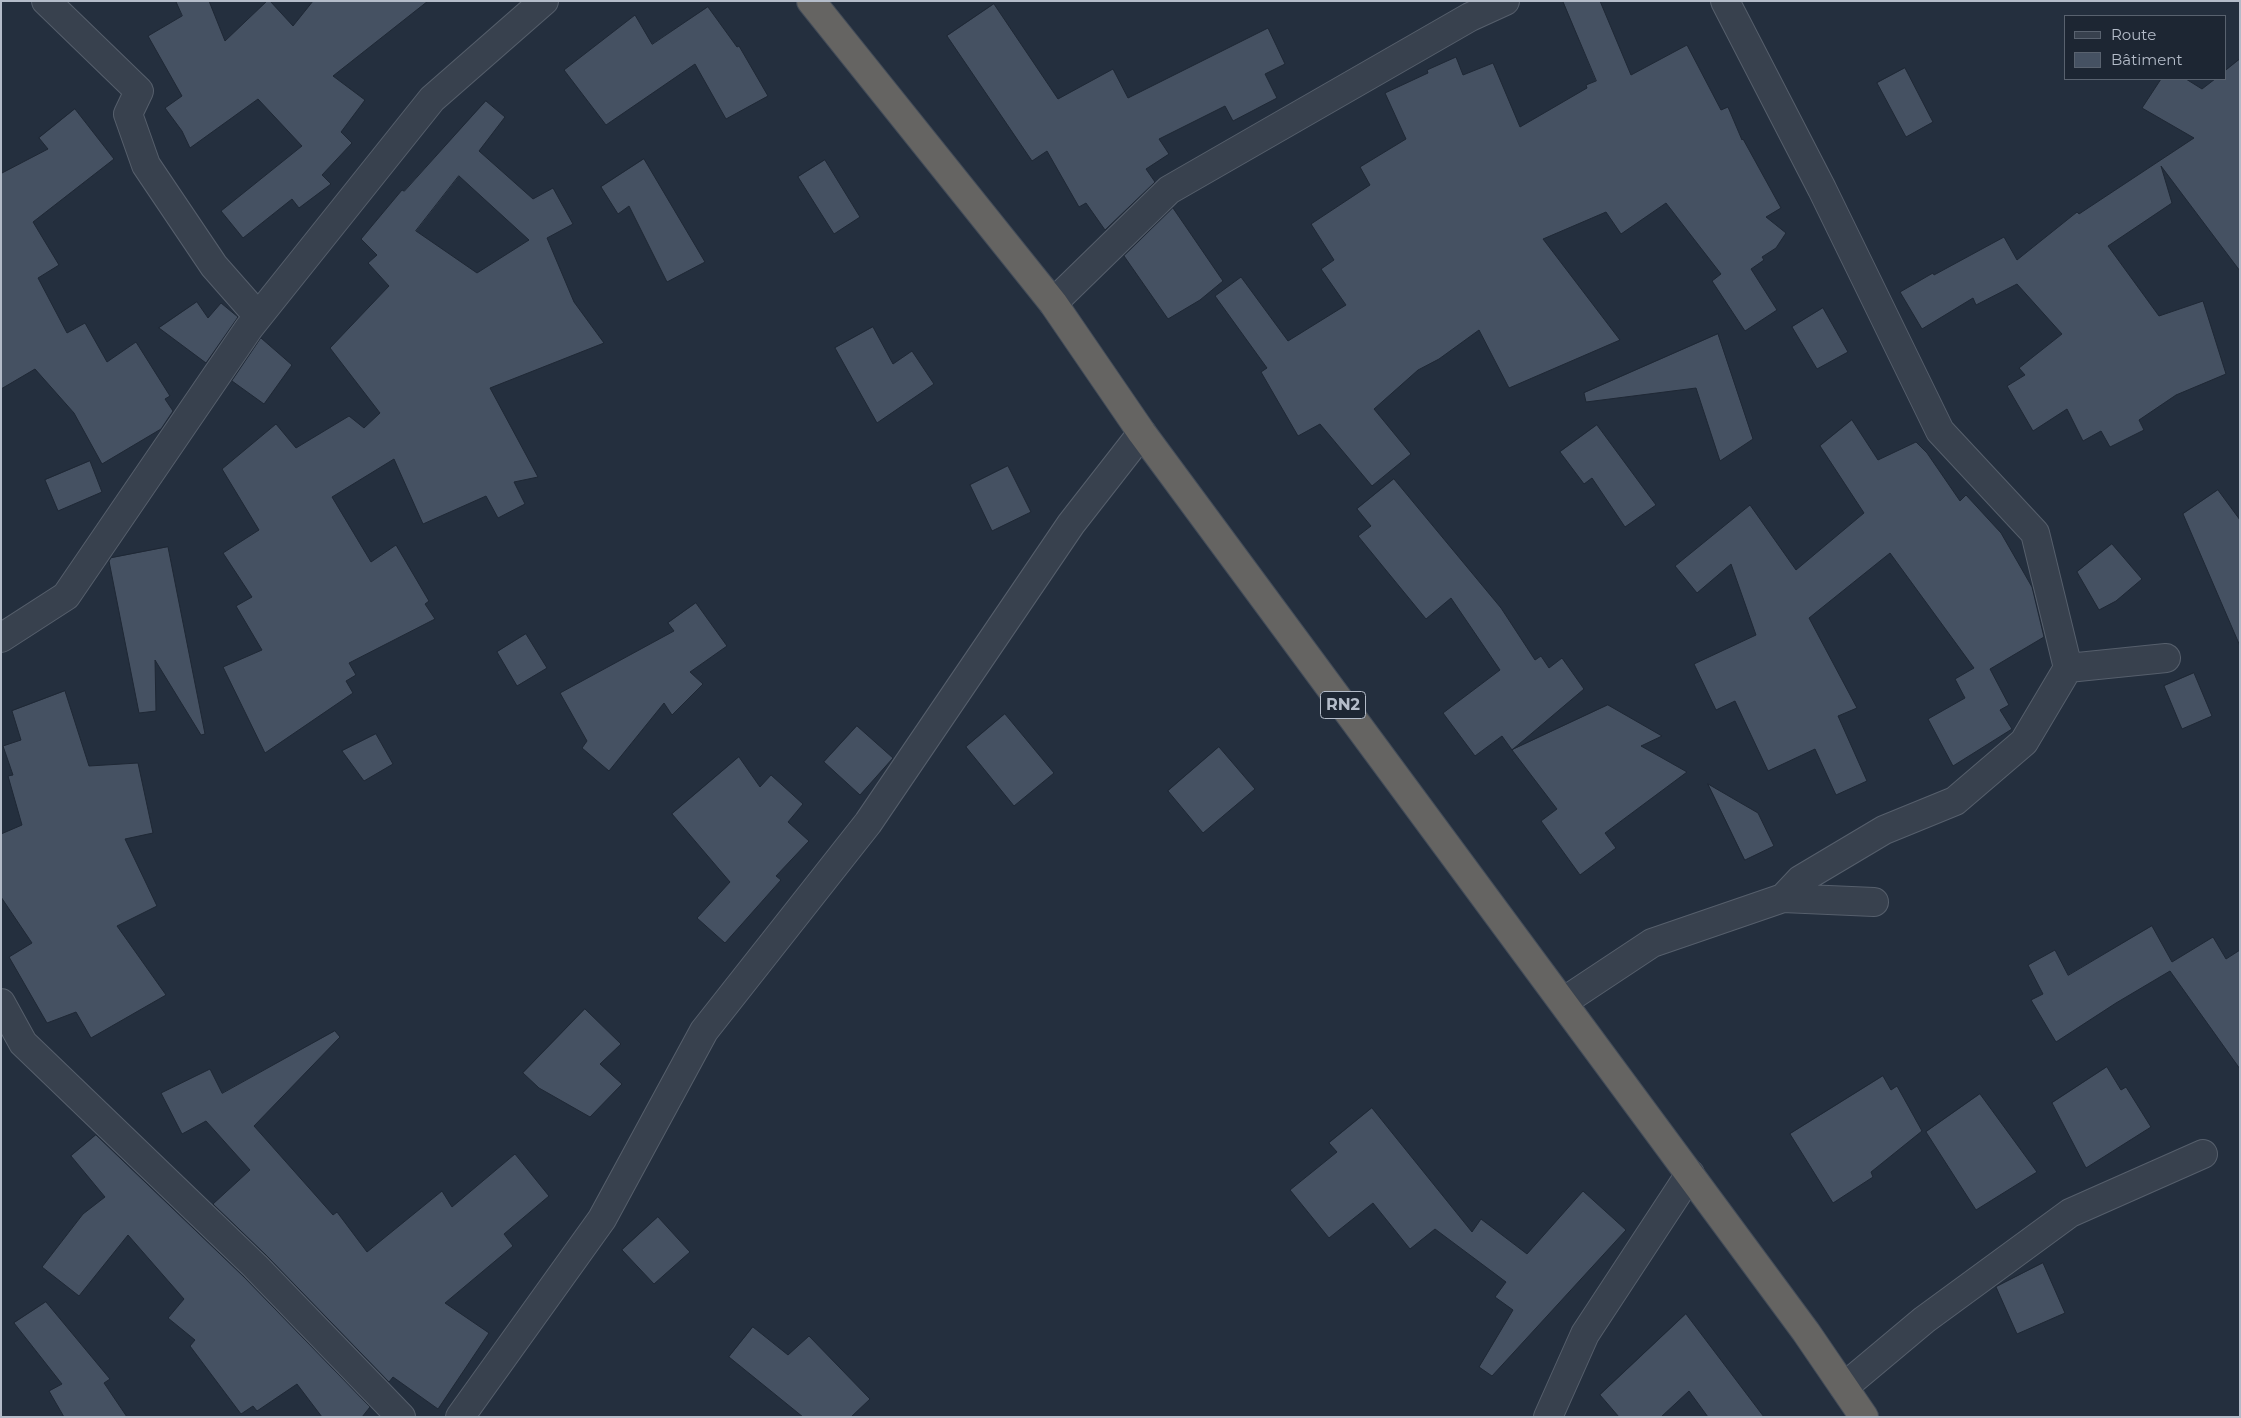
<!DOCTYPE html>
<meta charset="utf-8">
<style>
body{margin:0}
#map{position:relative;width:2241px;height:1418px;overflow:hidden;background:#242f3e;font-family:Montserrat,sans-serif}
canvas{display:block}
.frame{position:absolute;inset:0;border:2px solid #b4bcc9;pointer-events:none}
.legend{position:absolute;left:2064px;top:15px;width:162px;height:65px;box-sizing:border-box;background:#1d2633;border:1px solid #59626f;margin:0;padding:6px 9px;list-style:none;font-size:15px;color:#b4bcc9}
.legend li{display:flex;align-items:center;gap:10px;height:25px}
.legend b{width:25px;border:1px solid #59626f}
</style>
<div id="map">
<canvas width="2241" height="1418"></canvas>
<div class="frame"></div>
<ul class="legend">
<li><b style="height:6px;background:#38414e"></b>Route</li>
<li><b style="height:14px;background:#455162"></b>Bâtiment</li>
</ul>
</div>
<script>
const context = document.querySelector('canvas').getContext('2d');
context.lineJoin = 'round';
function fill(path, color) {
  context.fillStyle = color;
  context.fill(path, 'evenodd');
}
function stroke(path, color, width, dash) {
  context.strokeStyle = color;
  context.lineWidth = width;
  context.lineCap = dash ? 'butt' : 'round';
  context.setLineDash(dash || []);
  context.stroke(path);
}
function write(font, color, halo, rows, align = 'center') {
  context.font = font + ' Montserrat,sans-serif';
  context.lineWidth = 4;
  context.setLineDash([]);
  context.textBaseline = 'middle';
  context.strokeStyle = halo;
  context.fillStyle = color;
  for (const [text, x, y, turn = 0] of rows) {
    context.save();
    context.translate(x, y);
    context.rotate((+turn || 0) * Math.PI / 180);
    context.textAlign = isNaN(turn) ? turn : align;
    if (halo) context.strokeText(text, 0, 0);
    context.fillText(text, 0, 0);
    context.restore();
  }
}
const building = new Path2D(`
 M176,1H209L225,41L267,1H270L293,26L313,1H428L333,76L365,100L341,132L352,143L322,175L331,184L299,208L292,199L243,238L221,211L302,146L258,99L190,148L182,131L165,108L182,96L148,36L182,16Z
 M1563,1H1600L1631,75L1687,45L1721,110L1728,107L1742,140L1743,139L1781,208L1766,217L1786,233L1776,248L1762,257L1764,260L1751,269L1777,310L1745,331L1712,281L1721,274L1666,203L1621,234L1606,212L1543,239L1620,340L1509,388L1479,330L1439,359L1418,370L1374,409L1411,454L1372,486L1320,424L1298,436L1261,372L1267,368L1215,296L1241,277L1288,341L1346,305L1321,269L1334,260L1311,224L1370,185L1360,167L1406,139L1385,93L1428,73L1427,70L1456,57L1463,75L1493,63L1520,127L1587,88L1586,85L1596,81Z
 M994,4L1058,99L1113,69L1128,98L1268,28L1285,64L1265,74L1277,98L1233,121L1225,106L1159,139L1169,154L1146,169L1155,182L1105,230L1086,203L1079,207L1047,151L1032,161L947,36Z
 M708,7L737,47L739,46L768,96L726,119L695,64L606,125L564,70L635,15L652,44Z
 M2240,59V271L2161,166L2172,203L2108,246L2159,316L2203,301L2226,374L2176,395L2139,420L2144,430L2110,447L2101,431L2083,441L2067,409L2033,431L2007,386L2025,375L2019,368L2062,334L2017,284L1976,305L1973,298L1922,329L1900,292L1933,273L1934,275L2004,237L2017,260L2077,212L2079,214L2194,138L2142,108L2161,79H2186L2202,89L2215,79H2225V71Z
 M1905,68L1933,122L1906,137L1877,83Z
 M486,101L505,117L479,151L533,199L553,188L573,224L547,238L574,302L604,343L490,388L538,477L514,482L525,504L498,518L486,496L423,524L394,459L332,497L371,562L396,545L429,601L425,604L435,619L349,663L356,675L346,681L353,693L265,753L223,667L262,650L236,606L252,597L223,553L259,530L222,469L276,424L296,448L349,416L364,428L380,413L330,348L389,286L368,263L377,255L361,239L402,190L404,191ZM459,176L529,240L477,273L416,231Z
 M75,109L114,159L33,222L59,265L38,278L67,333L85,323L107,362L136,342L170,396L165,399L173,411L161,429L102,464L74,413L35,369L1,389V171L2,173L48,149L39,138Z
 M644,159L705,262L667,282L629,206L618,214L601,187Z
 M825,160L860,217L834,234L798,177Z
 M1173,208L1223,281L1200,300L1168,319L1124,256Z
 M197,302L208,318L221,303L238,317L206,363L159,328Z
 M1823,308L1848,352L1817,369L1792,327Z
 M873,327L893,364L912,351L934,384L877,423L835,348Z
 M1718,334L1753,439L1720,461L1696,388L1586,402L1584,393Z
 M261,338L292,365L264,404L232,381Z
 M1852,420L1878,460L1916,442L1927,453L1960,501L1966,495L2001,533L2032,587L2044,637L1990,669L2009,705L2000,710L2012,729L1953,766L1928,719L1965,698L1955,679L1974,668L1890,553L1809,618L1857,708L1838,716L1867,781L1836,795L1815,749L1768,771L1735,701L1716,710L1694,664L1756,635L1731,564L1697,593L1675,566L1750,505L1796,570L1864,513L1820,446Z
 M1597,425L1656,505L1625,527L1592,478L1584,484L1560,452Z
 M90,461L102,492L58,511L45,480Z
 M1008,466L1031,512L992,531L970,485Z
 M1394,479L1501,608L1535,660L1541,656L1549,668L1562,658L1584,689L1512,750L1502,736L1475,756L1443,713L1500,670L1451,598L1426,619L1358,536L1371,526L1357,509Z
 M2218,490L2240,520V646L2183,514Z
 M2112,544L2142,579L2116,601L2099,610L2077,572Z
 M168,547L205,734L201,735L155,660L156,711L139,713L109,561L111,558Z
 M696,603L727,646L690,672L703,684L672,715L664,703L609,771L582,748L587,741L560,693L674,631L668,623Z
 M526,634L547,668L517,686L497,652Z
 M2194,673L2212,716L2182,729L2164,686Z
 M65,691L89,766L138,763L153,833L125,839L157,906L117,926L166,995L91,1038L76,1012L47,1023L9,957L32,943L1,897V834L22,825L8,776L13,775L3,746L21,740L12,711Z
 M1608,705L1662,736L1641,746L1687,772L1605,833L1616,848L1580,875L1541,821L1557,809L1512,750Z
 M1005,714L1054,773L1014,806L966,747Z
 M857,726L893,758L860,795L824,762Z
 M376,734L393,764L364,781L342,751Z
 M1219,747L1255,789L1203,833L1168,791Z
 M739,757L760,787L771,775L803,804L788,822L809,841L776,876L781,880L725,943L697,918L730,882L672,814Z
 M1708,784L1758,813L1774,846L1745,860Z
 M2152,926L2172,962L2213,937L2226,959L2240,950V1069L2170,971L2116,1003L2056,1042L2031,1000L2043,994L2028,965L2055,950L2068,975Z
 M585,1009L621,1044L600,1064L622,1084L590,1117L539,1088L523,1073Z
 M335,1031L340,1037L254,1126L333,1215L337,1212L367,1252L442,1191L452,1207L515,1154L549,1196L504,1234L513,1246L445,1303L489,1333L438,1409L393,1377L389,1382L266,1255L213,1204L250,1170L206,1121L182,1134L161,1093L210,1069L222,1093Z
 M2107,1067L2121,1090L2126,1087L2151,1127L2086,1168L2052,1103Z
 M1883,1076L1891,1090L1897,1086L1922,1131L1871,1172L1873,1177L1833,1203L1790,1134Z
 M1980,1094L2037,1172L1976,1210L1926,1132Z
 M1372,1108L1472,1232L1481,1219L1527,1254L1583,1191L1626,1230L1492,1376L1479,1367L1513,1310L1495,1297L1506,1282L1435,1229L1410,1249L1373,1203L1329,1238L1290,1190L1337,1152L1329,1143Z
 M96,1135L244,1277L370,1407L362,1417H322L297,1384L257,1411L253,1406L241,1414L190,1346L195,1340L168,1318L184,1299L128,1235L79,1296L42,1267L83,1214L105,1197L71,1156Z
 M658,1217L690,1252L654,1284L622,1250Z
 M2043,1263L2065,1313L2017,1334L1996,1287Z
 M46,1302L110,1379L104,1383L127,1417H64L49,1391L62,1384L14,1323Z
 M1686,1314L1764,1417H1708L1689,1391L1661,1417H1619L1600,1395Z
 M753,1327L788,1355L809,1336L870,1399L851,1417H803L729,1357Z`);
fill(building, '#455162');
stroke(building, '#1f2835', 1);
const minor = new Path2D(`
 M46,1L139,91L128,114L146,165L214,266L258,316
 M1725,1L1822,189L1940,431L2035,533L2068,668
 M1053,303L1169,190L1470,17L1505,1
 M1,638L66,596L249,328L432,99L544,1
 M1783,898L1800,880L1884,830L1955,801L2024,742L2068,668L2166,658
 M1563,1002L1652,943L1783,898L1874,902
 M1,1003L23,1043L255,1266L401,1417
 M1844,1387L1924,1320L2070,1213L2203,1154
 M460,1417L602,1219L704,1031L868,823L1071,524L1142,433
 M1548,1417L1585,1334L1690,1174`);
const trunk = new Path2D(`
 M811,1L1053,303L1142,433L1806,1332L1864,1417`);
stroke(minor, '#565f6c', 30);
stroke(trunk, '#434c59', 30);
stroke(minor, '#38414e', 28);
stroke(trunk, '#656462', 28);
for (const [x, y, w] of [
 [1343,705,45]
]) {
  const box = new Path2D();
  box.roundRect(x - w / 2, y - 13.5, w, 27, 4);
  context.fillStyle = '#1d2633';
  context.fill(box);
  stroke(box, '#b4bcc9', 1);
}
write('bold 16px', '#b4bcc9', null, [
 ["RN2",1343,705]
]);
</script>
